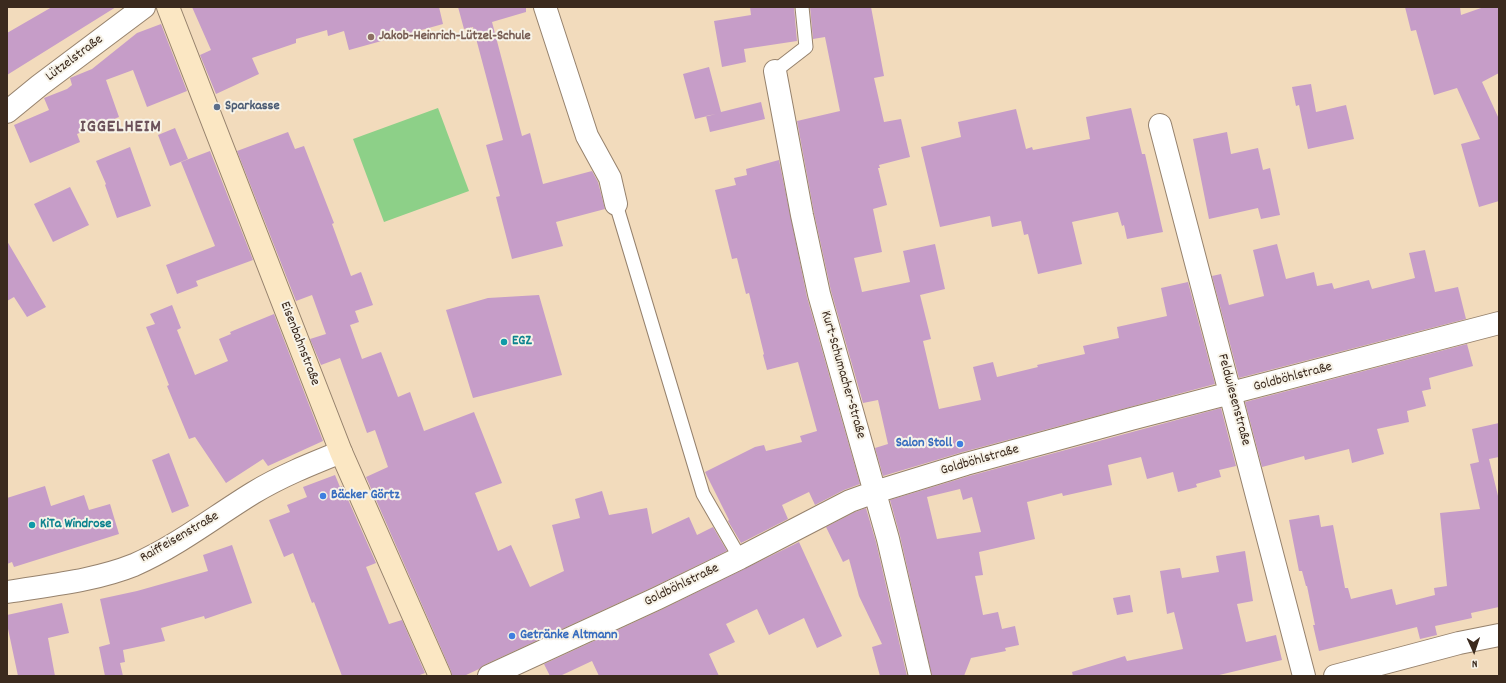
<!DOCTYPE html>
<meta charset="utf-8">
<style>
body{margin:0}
#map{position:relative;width:1506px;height:683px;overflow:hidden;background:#f2dbbc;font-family:Dekko,sans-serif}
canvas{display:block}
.frame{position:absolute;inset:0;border:8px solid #3b2a1e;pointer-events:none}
.north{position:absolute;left:1454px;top:631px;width:40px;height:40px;-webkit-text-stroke:3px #f7f3e8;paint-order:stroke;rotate:177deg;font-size:11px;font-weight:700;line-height:16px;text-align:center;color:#3b2a1e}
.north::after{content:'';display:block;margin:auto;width:14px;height:18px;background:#3b2a1e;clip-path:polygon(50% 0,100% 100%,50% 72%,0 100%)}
</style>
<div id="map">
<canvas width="1506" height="683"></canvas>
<div class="frame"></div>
<div class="north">N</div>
</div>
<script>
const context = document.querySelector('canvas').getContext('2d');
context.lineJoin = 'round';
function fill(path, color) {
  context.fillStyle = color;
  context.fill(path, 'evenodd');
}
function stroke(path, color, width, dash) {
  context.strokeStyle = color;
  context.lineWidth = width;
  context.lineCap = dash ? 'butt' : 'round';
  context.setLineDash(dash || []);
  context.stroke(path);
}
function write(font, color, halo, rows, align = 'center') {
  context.font = font + ' Dekko,sans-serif';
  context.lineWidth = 4;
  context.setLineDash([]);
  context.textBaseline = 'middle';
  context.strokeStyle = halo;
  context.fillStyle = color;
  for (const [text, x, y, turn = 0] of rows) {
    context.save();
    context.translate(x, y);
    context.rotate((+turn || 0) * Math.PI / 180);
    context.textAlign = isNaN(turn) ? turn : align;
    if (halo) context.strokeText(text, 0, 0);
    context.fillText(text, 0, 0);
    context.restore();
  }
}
fill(new Path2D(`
 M438,108L469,191L384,222L353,139Z`), '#8dd088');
fill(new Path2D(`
 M52,7H116L7,75V33Z
 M192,7H439L443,24L349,50L344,31L328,36L327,30L296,39V43L252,58L259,74L216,94L200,55L211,50Z
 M458,7H526V12L492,22L522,136L530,133L543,184L592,171L598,182L605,209L556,222L563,246L512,259L496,197L500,196L486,145L503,140L473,27L464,29Z
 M750,7H794L797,41L744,49L746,62L722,67L714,21L751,15Z
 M810,7H871L884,76L874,78L884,122L901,119L910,157L879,165L880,168H878L887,205L873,209L882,252L854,258L862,292L910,282L903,251L935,244L945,289L920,295L931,339L923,341L939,409L981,400L973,367L993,362L997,377L1038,367L1037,365L1085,354L1083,346L1119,338L1117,327L1167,316L1161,288L1188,282L1215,384L963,452L883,476L875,448L888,444L878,400L863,403L831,291L814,213L797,121L840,111L825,37L813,39Z
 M1405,7H1460L1461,15L1484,7H1499V73L1482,82L1499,119V201L1479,207L1461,144L1480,139L1457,88L1434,95L1416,30L1411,31Z
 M161,24L187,91L147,107L133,70L106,80L119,117L77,134L80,142L30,163L14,125L49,110L44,98L67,89L72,85L70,78L92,69L137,33Z
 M709,67L721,112L761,102L765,119L710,132L706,116L716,114L695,119L683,74Z
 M1311,84L1316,112L1346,105L1354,139L1308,149L1299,105L1296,106L1292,87Z
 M1131,108L1142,154H1145L1163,232L1127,239L1124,225L1122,226L1118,212L1072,222L1082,264L1038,274L1028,234L1024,235L1021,221L992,227L990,216L940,227L921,147L961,137L958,122L1016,109L1026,149L1032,147L1033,150L1090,139L1086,117Z
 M175,128L188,159L170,166L158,135Z
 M288,132L295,149L304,146L334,223L332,224L351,276L361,272L373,305L355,311L359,322L350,325L362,359L381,352L398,397L410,392L424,431L474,412L502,483L475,493L498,551L511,545L530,587L564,571L552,525L580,518L575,499L602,491L609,515L647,508L652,534L689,517L697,535L713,527L727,551L653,587L484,665L479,669L464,676H452L451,671L366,477L388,467L375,430L367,433L340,358L321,365L310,339L326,334L312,295L296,301L237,151Z
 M1227,132L1231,154L1258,148L1263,170L1270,168L1280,215L1261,219L1258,208L1209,219L1193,139Z
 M130,147L151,206L117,218L105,185L106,184L96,161Z
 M210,151L253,260L196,281L198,286L177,294L166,265L215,246L181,162Z
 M779,160L807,297L860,484L844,490L815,505L809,492L782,505L788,519L741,543L728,521L729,520L705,472L755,447L764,445L766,451L802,442L800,436L817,431L798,362L767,370L763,355L764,354L749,293L746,294L737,258L732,259L715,190L736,185L734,178L747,175L746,169Z
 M70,187L89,225L53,242L34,204Z
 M7,241L46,307L27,317L14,297L7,301Z
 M1277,244L1286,279L1314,272L1317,286L1332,283L1334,289L1369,280L1372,289L1415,278L1409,253L1425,250L1435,292L1458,287L1466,319L1239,378L1212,276L1221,274L1229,305L1264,296L1253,250Z
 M539,295L562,375L473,398L446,310L488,298Z
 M172,305L181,328L177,330L195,375L228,361L219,339L231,334L230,332L274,314L323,441L268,466L263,459L226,483L195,437L189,439L167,386L169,385L146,327L155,324L150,314Z
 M1467,344L1473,366L1429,378L1431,389L1422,391L1426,406L1407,411L1409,422L1377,429L1384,454L1352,463L1349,449L1305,460L1304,456L1262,467L1245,402Z
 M1221,408L1236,466L1219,470L1221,477L1196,484L1197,487L1178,492L1173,472L1147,479L1141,457L1108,465L1112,485L1063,496L1062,493L1027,502L1035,539L979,552L983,575L975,576L983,615L998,612L1002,629L1015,626L1019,645L1005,648L1006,651L971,658L964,676H932L900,536L890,500L969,476ZM960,489L963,500L972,497L981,532L937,539L927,497Z
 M1499,423V457L1489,459L1499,500V607L1471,613L1472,618L1435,626L1437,635L1420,639L1417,627L1319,651L1313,625H1315L1307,586H1306L1302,571H1299L1289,520L1319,515L1321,527L1333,525L1345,588H1348L1351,599L1392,589L1396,605L1435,595L1434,588L1447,586L1440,513L1480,509L1470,464L1479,462L1472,429Z
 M169,453L189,506L172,513L152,460Z
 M335,475L340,487L342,486L376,563L366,567L389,624L402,620L425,673L417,676H342L314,602L312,603L293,553L284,557L269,520L290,512L287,505L307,497L303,487Z
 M45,486L51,506L84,495L89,510L110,504L119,534L14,567L12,562L7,564V498Z
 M866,508L876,542L907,676H880L872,647L882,644L859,596L849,559L843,562L826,527L855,512Z
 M799,542L842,636L817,648L804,618L769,635L757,609L726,624L735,642L709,654L719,676H599L592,661L560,676H550L544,664L663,609Z
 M232,545L252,603L205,619L204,616L161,628L165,641L123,650L125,662L120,663L123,676H105L99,647L110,644L100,599L137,591L208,571L203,555Z
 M1245,551L1253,601L1237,604L1246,642L1276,635L1282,660L1215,676H1073L1072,672L1125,656L1127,661L1183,649L1174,612L1167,614L1160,571L1180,568L1182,578L1219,572L1216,556Z
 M1130,595L1133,612L1117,615L1113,598Z
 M62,603L69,633L48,638L55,676H18L7,624V615Z`), '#c69dc8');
const lane = new Path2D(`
 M775,71L806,47L802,7
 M616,204L703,494L740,558`);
const street = new Path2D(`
 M545,7L587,136L610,178L616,204
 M775,71L802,215L819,294L888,539L920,676
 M7,112L40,85L144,7
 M1160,125L1304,676
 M7,592C49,585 94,581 134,565C177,546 214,517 253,493C281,476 311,464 341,452
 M489,676L658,598L740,558L850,501L875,492L966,464L1131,419L1499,323
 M1335,676L1459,643L1499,635`);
const secondary = new Path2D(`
 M168,7L341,452L440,676`);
stroke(lane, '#96826d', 15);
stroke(street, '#96826d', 24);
stroke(secondary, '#96826d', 24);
stroke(lane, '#fff', 13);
stroke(street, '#fff', 22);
stroke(secondary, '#fbe7c3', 22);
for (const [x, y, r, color] of [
 [371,37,4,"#8d6e63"],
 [217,107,4,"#5c6f8a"],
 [504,342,4,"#0f9aa8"],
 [960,444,4,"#3f7fe0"],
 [323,496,4,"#3f7fe0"],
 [32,525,4,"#0f9aa8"],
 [512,636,4,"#3f7fe0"]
]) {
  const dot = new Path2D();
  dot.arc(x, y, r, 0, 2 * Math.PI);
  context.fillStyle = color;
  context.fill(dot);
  stroke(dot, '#f7f3e8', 1.5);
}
write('bold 14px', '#785e54', '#f7f3e8', [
 ["Jakob-Heinrich-Lützel-Schule",379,37]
], 'left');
write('14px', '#3b2a1e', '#f7f3e8', [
 ["Lützelstraße",75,59,-37],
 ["Eisenbahnstraße",299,344,69],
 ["Kurt-Schumacher-Straße",842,375,74],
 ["Goldböhlstraße",1293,378,-15],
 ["Feldwiesenstraße",1233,400,75],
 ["Goldböhlstraße",980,461,-16],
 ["Raiffeisenstraße",180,538,-30],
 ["Goldböhlstraße",682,586,-26]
]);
write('bold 14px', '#4e5e75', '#f7f3e8', [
 ["Sparkasse",225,107]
], 'left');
write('bold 14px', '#0d838f', '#f7f3e8', [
 ["EGZ",512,342],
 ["KiTa Windrose",40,525]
], 'left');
write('bold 14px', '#366cbe', '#f7f3e8', [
 ["Salon Stoll",952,444,"right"],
 ["Bäcker Görtz",331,496],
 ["Getränke Altmann",520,636]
], 'left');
context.letterSpacing = '1px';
write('bold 18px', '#6c525a', '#f7f3e8', [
 ["IGGELHEIM",121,129]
]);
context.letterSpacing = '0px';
</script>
